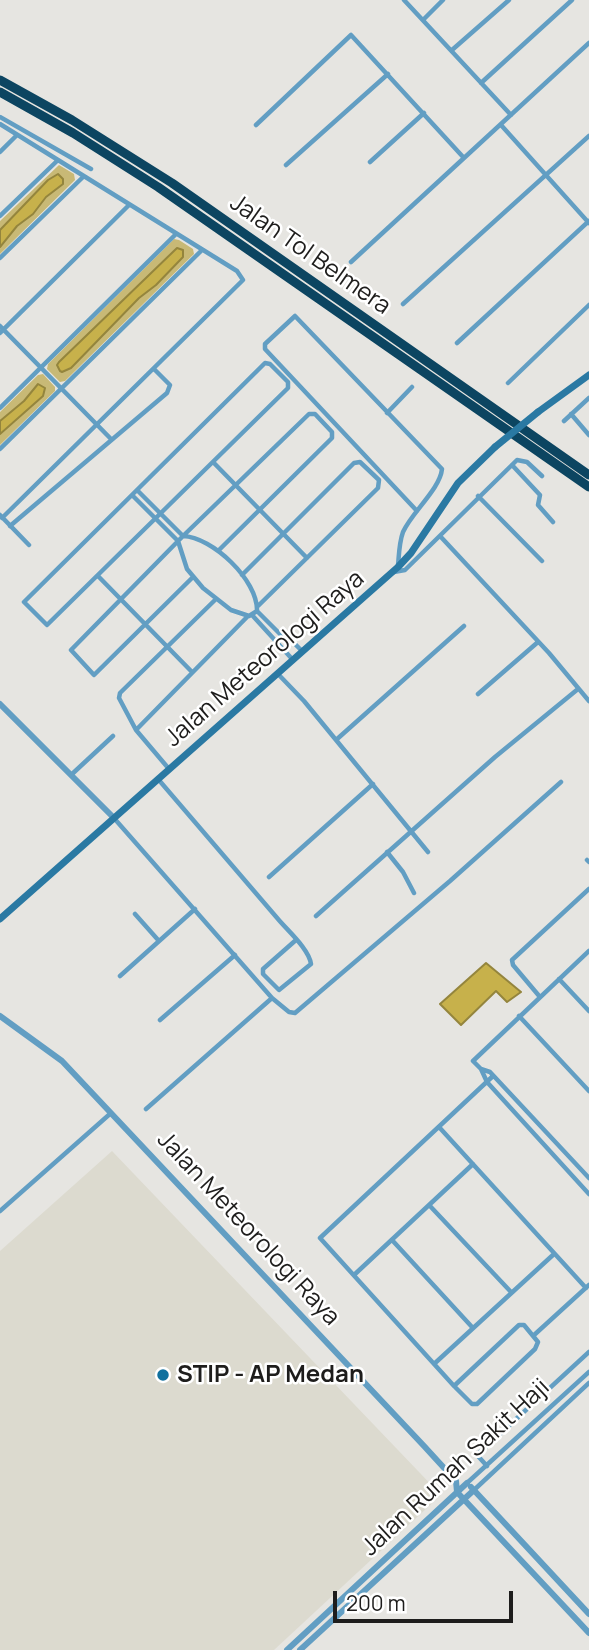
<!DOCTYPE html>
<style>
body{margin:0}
#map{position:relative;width:589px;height:1650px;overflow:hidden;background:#e6e5e1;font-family:Manrope,sans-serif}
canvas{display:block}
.scale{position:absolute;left:333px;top:1591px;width:180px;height:32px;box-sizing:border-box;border:4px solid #1e1d1c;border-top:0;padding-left:9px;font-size:21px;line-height:24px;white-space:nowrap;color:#1e1d1c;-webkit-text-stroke:5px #fff;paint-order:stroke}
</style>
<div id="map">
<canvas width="589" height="1650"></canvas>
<div class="scale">200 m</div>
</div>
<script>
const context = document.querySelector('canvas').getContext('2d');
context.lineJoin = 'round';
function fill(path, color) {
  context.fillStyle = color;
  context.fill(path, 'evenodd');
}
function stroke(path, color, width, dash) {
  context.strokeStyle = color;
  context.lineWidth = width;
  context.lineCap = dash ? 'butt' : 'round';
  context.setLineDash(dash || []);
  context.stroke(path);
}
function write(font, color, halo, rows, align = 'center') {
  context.font = font + ' Manrope,sans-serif';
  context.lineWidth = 5;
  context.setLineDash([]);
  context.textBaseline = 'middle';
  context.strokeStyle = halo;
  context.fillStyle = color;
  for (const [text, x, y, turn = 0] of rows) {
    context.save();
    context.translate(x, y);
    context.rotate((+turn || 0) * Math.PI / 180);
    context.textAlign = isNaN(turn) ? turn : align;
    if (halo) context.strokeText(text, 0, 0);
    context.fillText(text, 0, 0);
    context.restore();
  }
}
fill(new Path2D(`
 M112,1151L441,1495L274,1650H0V1251Z`), '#dcdacf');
fill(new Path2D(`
 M59,165L74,174L75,180L0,254V221Z
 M174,239L179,240L193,249L194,254L65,381L60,382L47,369L48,364Z
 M43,374L55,387V391L0,445V412L38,375Z`), '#c8b976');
const water = new Path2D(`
 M58,174L63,179V184L46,197L33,214L17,226L0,247V230L48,180Z
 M177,248L183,250V257L156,285L139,298L71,368L62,372L60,371L57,365L59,362Z
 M38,384L45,388L43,396L0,434V421L24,401Z
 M486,963L521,992L507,1002L496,991L461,1025L440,1004Z`);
fill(water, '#c7b14b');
stroke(water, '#94853d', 2);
stroke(new Path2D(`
 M404,0L511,115
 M423,20L443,0
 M452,50L509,0
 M481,83L572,0
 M0,117L91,169
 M0,124L237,271L243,280L2,518
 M256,125L351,35L464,158L589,43
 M501,125L589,223
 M0,152L17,135
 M370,162L424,113
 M286,165L388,74
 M0,216L58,160
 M0,258L83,177
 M351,262L464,158
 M403,304L589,136
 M0,326L111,439
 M0,333L129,205
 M457,343L589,221
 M265,363L270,364L288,382V388L47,625L24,602Z
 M508,383L589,305
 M0,408L176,234
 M387,413L412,387
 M571,414L589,435
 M564,421L589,398
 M0,449L202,250
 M213,462L307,558
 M512,465L540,495L538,505L553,522
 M132,495L178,541L187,569L203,588L231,610L249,616L257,611C258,580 212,537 183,536L137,490
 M478,496L542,561
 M0,515L29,545
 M10,526L167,393L170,385L154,369
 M440,536L549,653L589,701
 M398,566C399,555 399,543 403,532C412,512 440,489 442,469L295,316L265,344V349L417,511
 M394,572L405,570L517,460L527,462L542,476
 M242,575L354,463L360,462L379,480L378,488L258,606
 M98,576L192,672
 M193,577L94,675L71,650L183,536L309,414H315L332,432V438L218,551
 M257,611L287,641L293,642L302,651
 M252,615L293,660
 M278,674L304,701L428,852
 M478,694L538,642
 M136,730L248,616
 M336,740L464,626
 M169,769L136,730L119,698L120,693L216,599
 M71,775L113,736
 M158,779L278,919C288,931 309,949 311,964L279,990L263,974V969L296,940
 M113,817L272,998L289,1012L295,1013L450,881L561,782
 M387,852L403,872L414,893
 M587,860L589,862
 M269,877L373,784
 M135,914L159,941
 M316,916L495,757L578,689
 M589,951L473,1061L481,1069L490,1072L589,1178
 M120,976L195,909
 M559,979L589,1011
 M540,997L513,965L512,960L589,889
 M519,1016L589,1091
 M160,1020L235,955
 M481,1069L487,1082L589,1194
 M146,1109L272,998
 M439,1127L586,1288
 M430,1206L511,1292
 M0,1211L111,1113
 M392,1240L472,1327
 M354,1275L473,1164
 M533,1336L589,1285
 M434,1364L554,1254
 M454,1386L519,1325H524L538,1342L535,1349L477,1404H472L454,1386L320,1238L493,1076
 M487,1466L477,1455L589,1352
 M467,1483L589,1372
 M474,1490L589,1383`), '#629ec3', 4.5);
stroke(new Path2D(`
 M0,704L113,817
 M0,1016L62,1061L424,1446L456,1481L457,1492L589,1633
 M471,1487L589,1614
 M287,1650L467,1483
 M300,1650L474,1490`), '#629ec3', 6);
stroke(new Path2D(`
 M538,412L589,375
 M0,919L398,567L411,553L458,483L495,447`), '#2a79a3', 7);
stroke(new Path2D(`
 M0,80L72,120L172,183L589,475
 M0,92L73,133L158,187L589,487`), '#0c4561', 9);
stroke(new Path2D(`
 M495,447L538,412`), '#2a79a3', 7);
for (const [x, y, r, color] of [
 [163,1375,7,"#10709e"]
]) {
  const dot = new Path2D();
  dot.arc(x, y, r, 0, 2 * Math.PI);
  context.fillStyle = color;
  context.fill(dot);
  stroke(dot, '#fff', 2.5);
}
write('24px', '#1e1d1c', '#fff', [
 ["Jalan Tol Belmera",310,255,35],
 ["Jalan Meteorologi Raya",265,659,-41],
 ["Jalan Meteorologi Raya",248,1229,47],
 ["Jalan Rumah Sakit Haji",456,1468,-43]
]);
write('bold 24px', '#1e1d1c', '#fff', [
 ["STIP - AP Medan",177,1375]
], 'left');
</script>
